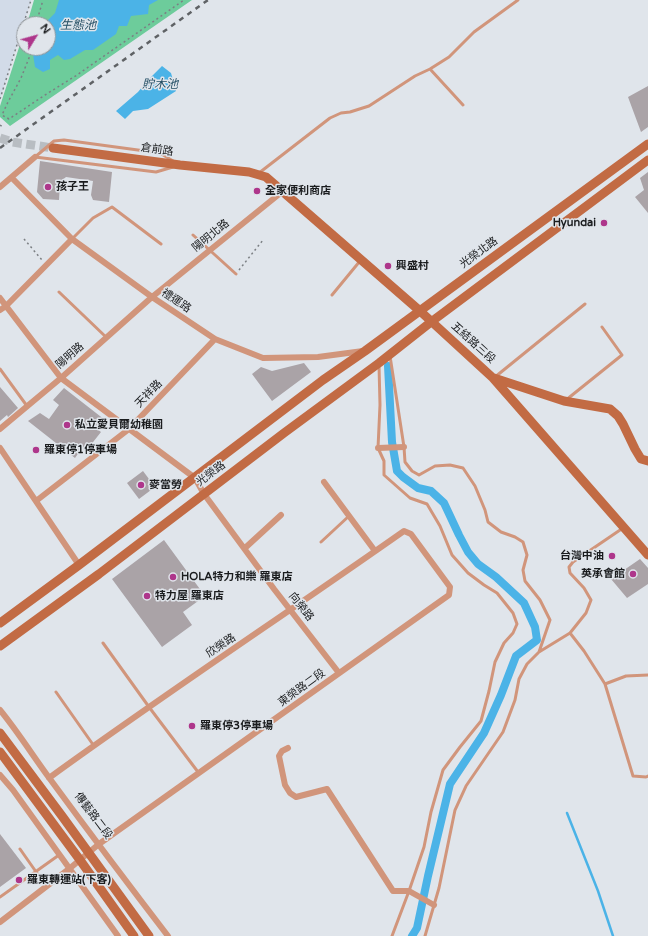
<!DOCTYPE html>
<meta charset="utf-8">
<style>
body{margin:0}
#map{position:relative;width:648px;height:936px;overflow:hidden;background:#e0e5eb;font-family:"Varela Round",sans-serif}
canvas{display:block}
.north{position:absolute;left:16px;top:16px;width:40px;height:40px;box-sizing:border-box;background:#e0e5eb;border:1px solid #919599;border-radius:50%;rotate:53deg;font-size:11px;font-weight:700;line-height:16px;text-align:center;color:#1a1c1e}
.north::after{content:'';display:block;margin:auto;width:14px;height:18px;background:#ae368b;clip-path:polygon(50% 0,100% 100%,50% 72%,0 100%)}
</style>
<div id="map">
<canvas width="648" height="936"></canvas>
<div class="north">N</div>
</div>
<script>
const context = document.querySelector('canvas').getContext('2d');
context.lineJoin = 'round';
function fill(path, color) {
  context.fillStyle = color;
  context.fill(path, 'evenodd');
}
function stroke(path, color, width, dash) {
  context.strokeStyle = color;
  context.lineWidth = width;
  context.lineCap = dash ? 'butt' : 'round';
  context.setLineDash(dash || []);
  context.stroke(path);
}
function write(font, color, halo, rows, align = 'center') {
  context.font = font + ' "Varela Round","Noto Sans TC",sans-serif';
  context.lineWidth = 3;
  context.setLineDash([]);
  context.textBaseline = 'middle';
  context.strokeStyle = halo;
  context.fillStyle = color;
  for (const [text, x, y, turn = 0] of rows) {
    context.save();
    context.translate(x, y);
    context.rotate((+turn || 0) * Math.PI / 180);
    context.textAlign = isNaN(turn) ? turn : align;
    if (halo) context.strokeText(text, 0, 0);
    context.fillText(text, 0, 0);
    context.restore();
  }
}
fill(new Path2D(`
 M0,0H31L0,99Z`), '#d2dbe8');
fill(new Path2D(`
 M34,0H192L10,126L0,117V106L24,32V48H48V24H27Z`), '#6dcc9b');
fill(new Path2D(`
 M59,0H158L149,5L148,14L131,16L127,26H119L116,34L93,50H85L70,59L64,60L58,55L50,60V69L43,72L35,67L32,48H48V24H44L55,13Z
 M162,66L171,73L176,91L148,109L133,111L125,119L116,111L138,92L148,80Z`), '#4bb3e7');
stroke(new Path2D(`
 M567,813L598,891L613,936`), '#4bb3e7', 2.5);
stroke(new Path2D(`
 M388,366L392,442L397,471L403,477L418,488L431,491L444,503L459,535L468,552L478,564L496,577L524,603L535,627L537,640L516,656L501,695L484,733L450,784L428,876L417,928L412,936`), '#4bb3e7', 8);
fill(new Path2D(`
 M648,86V127L641,132L628,97Z
 M40,161L112,172L109,202L93,200L91,195L93,181L66,177L60,182L59,200L43,199L37,192Z
 M648,172V213L635,197L644,190L640,178Z
 M304,363L311,372L272,401L252,374L261,367L272,371Z
 M0,387L18,408L8,417L7,415L0,421Z
 M64,388L105,420L97,429L101,432L86,451L82,448L75,458L28,421L40,413L49,419L59,405L53,400Z
 M143,471L155,487L139,499L127,483Z
 M164,540L205,596L183,612L192,625L162,647L112,579Z
 M640,559L648,568V584L627,598L611,579Z
 M0,834L26,868L0,887Z`), '#aaa3a7');
stroke(new Path2D(`
 M0,138L12,142L53,148`), '#b8bdc2', 9, [9, 4.5]);
stroke(new Path2D(`
 M36,24L43,0
 M33,48L21,78L8,102L2,115L9,119L45,95L77,75L184,0
 M0,99L31,0
 M0,125L3,127
 M24,239L42,260
 M239,270L263,240`), '#7b7f83', 1.5, [2, 3]);
stroke(new Path2D(`
 M430,69L463,105
 M35,157L54,141L64,140L160,153L173,161
 M35,157L156,172L173,167
 M259,173L330,118L341,113L350,112L369,106L415,76L430,69L449,57L474,32L518,0
 M193,235L236,274
 M72,239L93,218L112,207L161,244
 M59,292L107,338
 M332,295L360,261
 M390,356L404,447L405,462L412,471L419,475L435,466L450,465L463,468L475,486L485,510L488,522L501,532L515,537L523,542L527,555L523,570L525,581L540,600L550,620L539,652
 M379,365L380,405L378,448L384,461V475L410,498L427,504L440,526L452,555L468,573L484,585L497,593L513,613L517,624L513,633L504,643L495,662L489,691L481,721L460,747L443,770L431,812L424,847L409,891L392,936
 M0,369L27,406
 M495,377L585,304
 M566,400L622,355L602,327
 M321,542L349,516
 M570,633L584,651L605,684L633,776L646,777L648,776
 M103,643L149,707L198,772
 M605,684L626,676L648,675
 M56,692L94,746
 M20,849L46,886
 M0,897L59,855
 M425,936L439,888L455,810L466,786L503,732L515,700L519,679L527,664L539,652L570,633L586,613L591,600L584,588L570,573L569,567L573,562L623,528`), '#d1957b', 3);
stroke(new Path2D(`
 M12,178L72,239L152,297L215,339L263,358L318,357L363,351
 M0,187L35,157
 M0,298L61,378L195,478L204,494L274,589L339,673
 M0,310L6,306L72,239
 M0,429L61,378L152,297L283,191
 M0,448L79,565
 M378,448L404,447
 M324,482L375,551
 M36,501L129,429L215,339
 M245,548L281,515
 M0,710C18,732 33,756 50,779C89,832 128,884 168,936
 M288,748L282,751L279,756L285,785L290,793L296,797L327,789L393,891H409L434,905
 M0,775L13,790L118,936
 M0,922L69,869L99,844L449,595L450,587L411,534L404,531C286,614 166,693 49,778`), '#d1957b', 6);
stroke(new Path2D(`
 M53,148L180,165L249,172L266,177L420,311L493,378L648,555
 M494,378L564,401L610,409L618,416L623,424L635,449L641,459L648,461
 M0,623L79,565L323,380L365,351L648,144
 M0,646L99,574L284,433L379,363L431,322L648,160
 M0,733L62,816L149,936
 M0,752L80,860L134,936`), '#c26b44', 9);
stroke(new Path2D(`
 M0,148L208,0`), '#5f6265', 2.5, [5, 5]);
for (const [x, y, r, color] of [
 [48,187,4,"#ae368b"],
 [257,191,4,"#ae368b"],
 [604,223,4,"#ae368b"],
 [388,266,4,"#ae368b"],
 [67,425,4,"#ae368b"],
 [36,450,4,"#ae368b"],
 [141,485,4,"#ae368b"],
 [612,556,4,"#ae368b"],
 [633,574,4,"#ae368b"],
 [173,577,4,"#ae368b"],
 [147,596,4,"#ae368b"],
 [192,726,4,"#ae368b"],
 [19,880,4,"#ae368b"]
]) {
  const dot = new Path2D();
  dot.arc(x, y, r, 0, 2 * Math.PI);
  context.fillStyle = color;
  context.fill(dot);
  stroke(dot, '#e0e5eb', 1.5);
}
write('11px', '#1a1c1e', '#e0e5eb', [
 ["倉前路",157,150,8],
 ["陽明北路",211,236,-39],
 ["光榮北路",479,253,-36],
 ["禮運路",176,301,34],
 ["五結路三段",473,343,42],
 ["陽明路",70,356,-41],
 ["天祥路",149,394,-46],
 ["光榮路",211,474,-37],
 ["向榮路",301,607,52],
 ["欣榮路",221,646,-34],
 ["東榮路二段",302,688,-36],
 ["傳藝路二段",93,816,53]
]);
write('bold 11px', '#1a1c1e', '#e0e5eb', [
 ["孩子王",56,187],
 ["全家便利商店",265,191],
 ["Hyundai",596,223,"right"],
 ["興盛村",396,266],
 ["私立愛貝爾幼稚園",75,425],
 ["羅東停1停車場",44,450],
 ["麥當勞",149,485],
 ["台灣中油",604,556,"right"],
 ["英承會館",625,574,"right"],
 ["HOLA特力和樂 羅東店",181,577],
 ["特力屋 羅東店",155,596],
 ["羅東停3停車場",200,726],
 ["羅東轉運站(下客)",27,880]
], 'left');
write('italic 12px', '#244f65', '#e0e5eb', [
 ["生態池",78,26],
 ["貯木池",160,85]
]);
</script>
